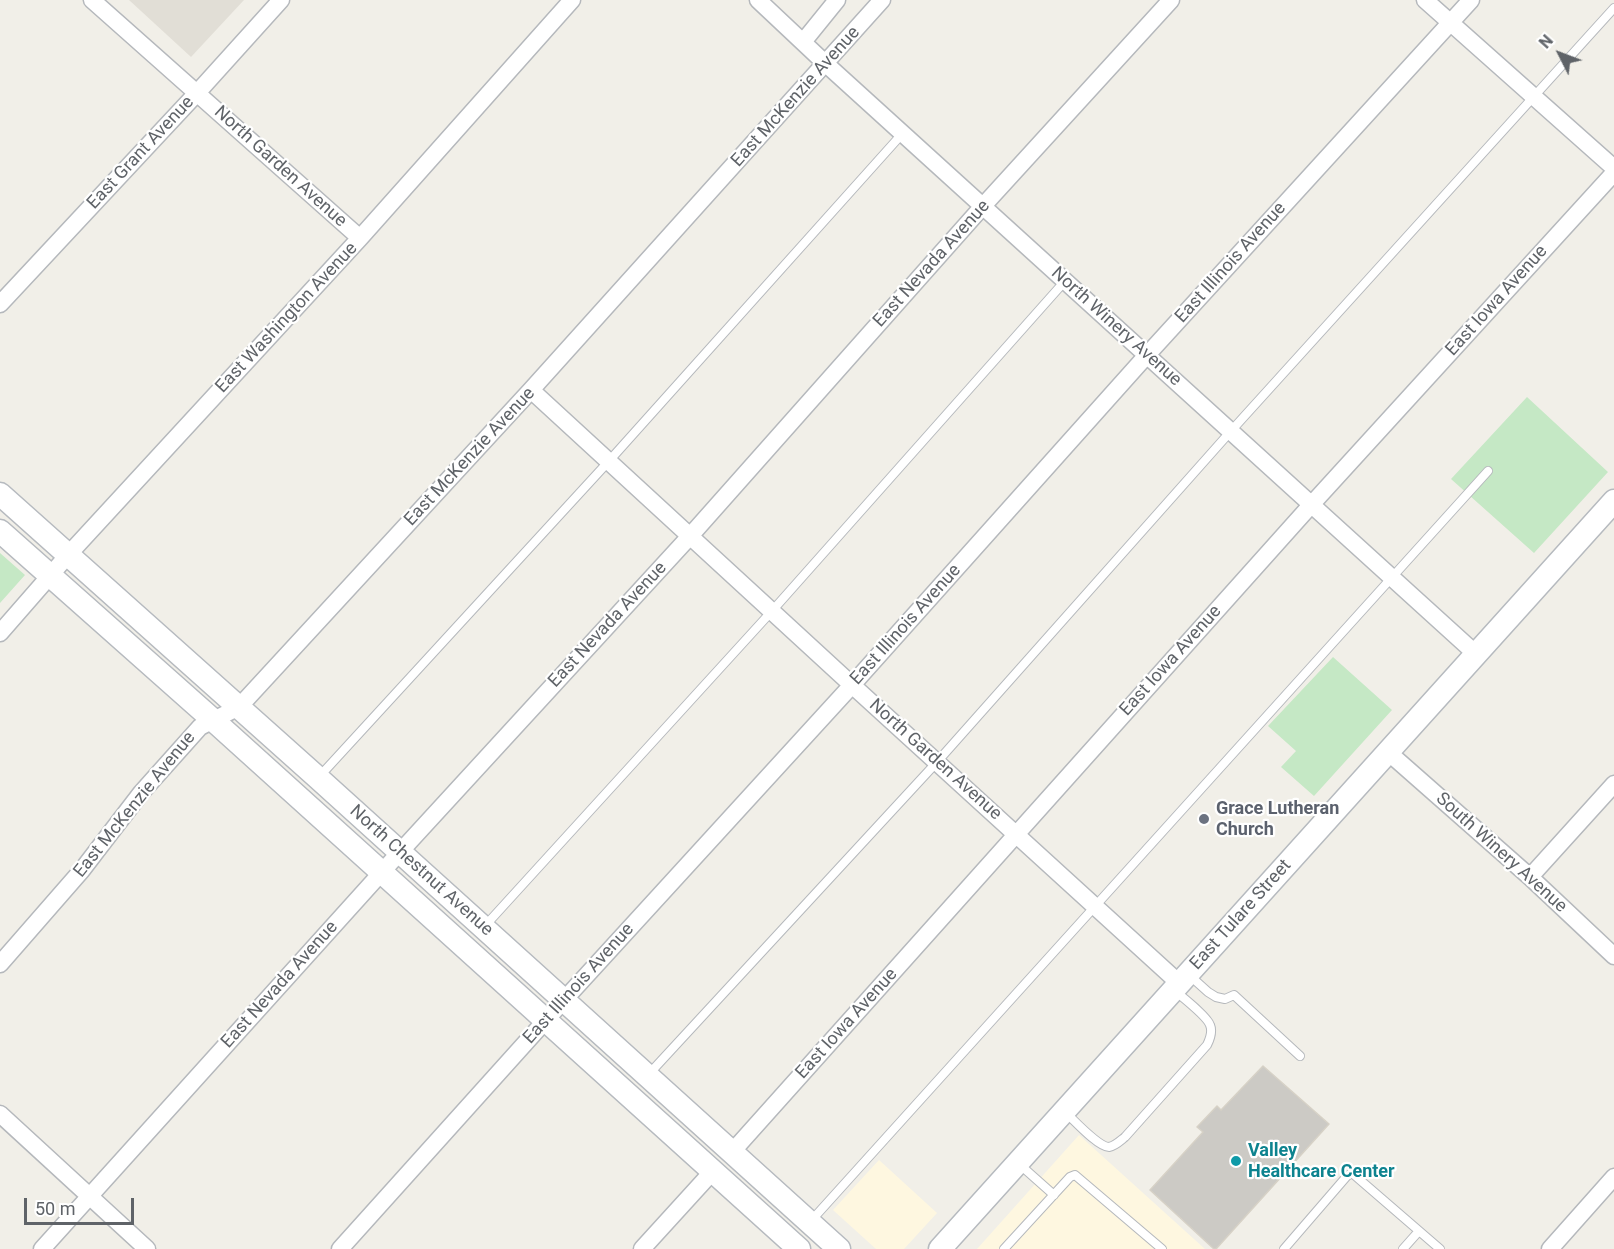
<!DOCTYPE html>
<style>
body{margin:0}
#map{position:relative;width:1614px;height:1249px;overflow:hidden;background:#f1efe8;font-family:Roboto,sans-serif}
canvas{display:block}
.north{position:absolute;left:1530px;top:24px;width:60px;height:60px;-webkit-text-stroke:4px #fff;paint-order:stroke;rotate:312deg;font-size:16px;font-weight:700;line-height:24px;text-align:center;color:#5f6368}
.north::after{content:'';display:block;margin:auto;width:21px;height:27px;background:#5f6368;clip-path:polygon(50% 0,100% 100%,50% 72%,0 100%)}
.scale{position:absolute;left:24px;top:1198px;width:110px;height:27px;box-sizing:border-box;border:3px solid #5f6368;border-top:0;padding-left:8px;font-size:18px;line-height:21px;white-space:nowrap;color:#5f6368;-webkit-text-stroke:4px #fff;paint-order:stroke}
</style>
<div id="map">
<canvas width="1614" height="1249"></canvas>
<div class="north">N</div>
<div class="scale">50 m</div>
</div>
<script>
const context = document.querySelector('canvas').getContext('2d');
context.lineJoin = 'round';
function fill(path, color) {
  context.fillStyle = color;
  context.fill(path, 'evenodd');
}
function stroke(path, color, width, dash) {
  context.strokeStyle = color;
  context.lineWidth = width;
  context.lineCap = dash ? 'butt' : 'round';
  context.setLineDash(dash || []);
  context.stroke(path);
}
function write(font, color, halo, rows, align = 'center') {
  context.font = font + ' Roboto,sans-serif';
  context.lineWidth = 4.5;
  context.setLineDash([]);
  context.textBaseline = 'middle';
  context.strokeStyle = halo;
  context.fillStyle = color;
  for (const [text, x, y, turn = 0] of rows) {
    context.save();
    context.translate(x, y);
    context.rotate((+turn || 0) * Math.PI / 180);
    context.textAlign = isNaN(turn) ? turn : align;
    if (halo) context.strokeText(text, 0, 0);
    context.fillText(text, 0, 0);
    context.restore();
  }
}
fill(new Path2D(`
 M1079,1135L1205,1249H977Z
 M879,1160L937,1213L904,1249H876L833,1210Z`), '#fef7e0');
fill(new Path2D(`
 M129,0H244L191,57Z`), '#e1ded6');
fill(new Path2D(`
 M1527,397L1608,472L1534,553L1451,479Z
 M0,553L25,575L0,603Z
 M1333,657L1392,710L1314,796L1281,767L1296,751L1268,726Z`), '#c5e8c5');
const building = new Path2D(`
 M1263,1066L1329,1124L1216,1249H1214L1150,1190L1203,1132L1197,1127L1217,1106L1221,1110Z`);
fill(building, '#cccac5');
stroke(building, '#d6d1c6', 1.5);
const service = new Path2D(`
 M318,778L609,461L902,134
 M484,927L772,611L1065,281
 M1188,974L1208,992L1216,997L1225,999L1234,995L1300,1056
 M648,1075L937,762L1231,431L1614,8
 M1064,1111C1073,1119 1098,1147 1109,1147C1115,1146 1120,1141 1125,1137L1207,1045C1210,1039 1213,1032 1210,1025C1207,1016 1182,997 1174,990
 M1018,1163L1054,1195
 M810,1222L1488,471
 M1004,1249L1070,1177L1075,1175L1162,1249
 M1284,1249L1347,1176L1352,1173L1440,1249
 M1403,1249L1419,1231`);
const minor = new Path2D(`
 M92,0L360,238
 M758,0L826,64L1476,654
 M1425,0L1614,168
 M803,42L837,0
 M0,304L197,93L281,0
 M531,390L852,685L1179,983
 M0,633L68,555L360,238L572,0
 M1388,752L1530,877L1614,956
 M1530,877L1614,784
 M0,964L82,870L141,793L200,727L239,707L531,390L882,0
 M0,1114L147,1249
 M732,1152L1311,505L1614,173
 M42,1249L400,852L691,535L983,206L1171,0
 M340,1249L564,1000L852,685L1147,355L1471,0
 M642,1249L713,1171
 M1550,1249L1614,1177`);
const secondary = new Path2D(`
 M0,494L318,778L839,1249
 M0,531L213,720L799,1249
 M940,1249L1614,501`);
stroke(service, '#b5b8bc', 10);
stroke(minor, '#b5b8bc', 19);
stroke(secondary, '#b6babf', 25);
stroke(service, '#fff', 8);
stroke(minor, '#fff', 16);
stroke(secondary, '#fff', 22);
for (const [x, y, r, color] of [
 [1204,819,6,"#6b7280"],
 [1236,1161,6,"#0f9aa8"]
]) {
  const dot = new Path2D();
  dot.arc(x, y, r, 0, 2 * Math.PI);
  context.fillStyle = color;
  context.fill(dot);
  stroke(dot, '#fff', 2);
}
write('18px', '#5f6368', '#fff', [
 ["East McKenzie Avenue",796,97,-48],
 ["East Grant Avenue",141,153,-47],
 ["North Garden Avenue",280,167,42],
 ["East Illinois Avenue",1231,263,-48],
 ["East Nevada Avenue",932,264,-48],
 ["East Iowa Avenue",1497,301,-48],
 ["East Washington Avenue",287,318,-47],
 ["North Winery Avenue",1116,327,42],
 ["East McKenzie Avenue",470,457,-47],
 ["East Nevada Avenue",608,625,-47],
 ["East Illinois Avenue",906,625,-48],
 ["East Iowa Avenue",1171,661,-48],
 ["North Garden Avenue",935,760,42],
 ["East McKenzie Avenue",135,805,-51],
 ["South Winery Avenue",1501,853,42],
 ["North Chestnut Avenue",421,871,42],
 ["East Tulare Street",1241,915,-48],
 ["East Illinois Avenue",579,984,-48],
 ["East Nevada Avenue",280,985,-48],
 ["East Iowa Avenue",847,1024,-48]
]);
write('bold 18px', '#5b616d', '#fff', [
 ["Grace Lutheran",1216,809],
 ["Church",1216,830]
], 'left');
write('bold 18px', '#0d838f', '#fff', [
 ["Valley",1248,1151],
 ["Healthcare Center",1248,1172]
], 'left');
</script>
